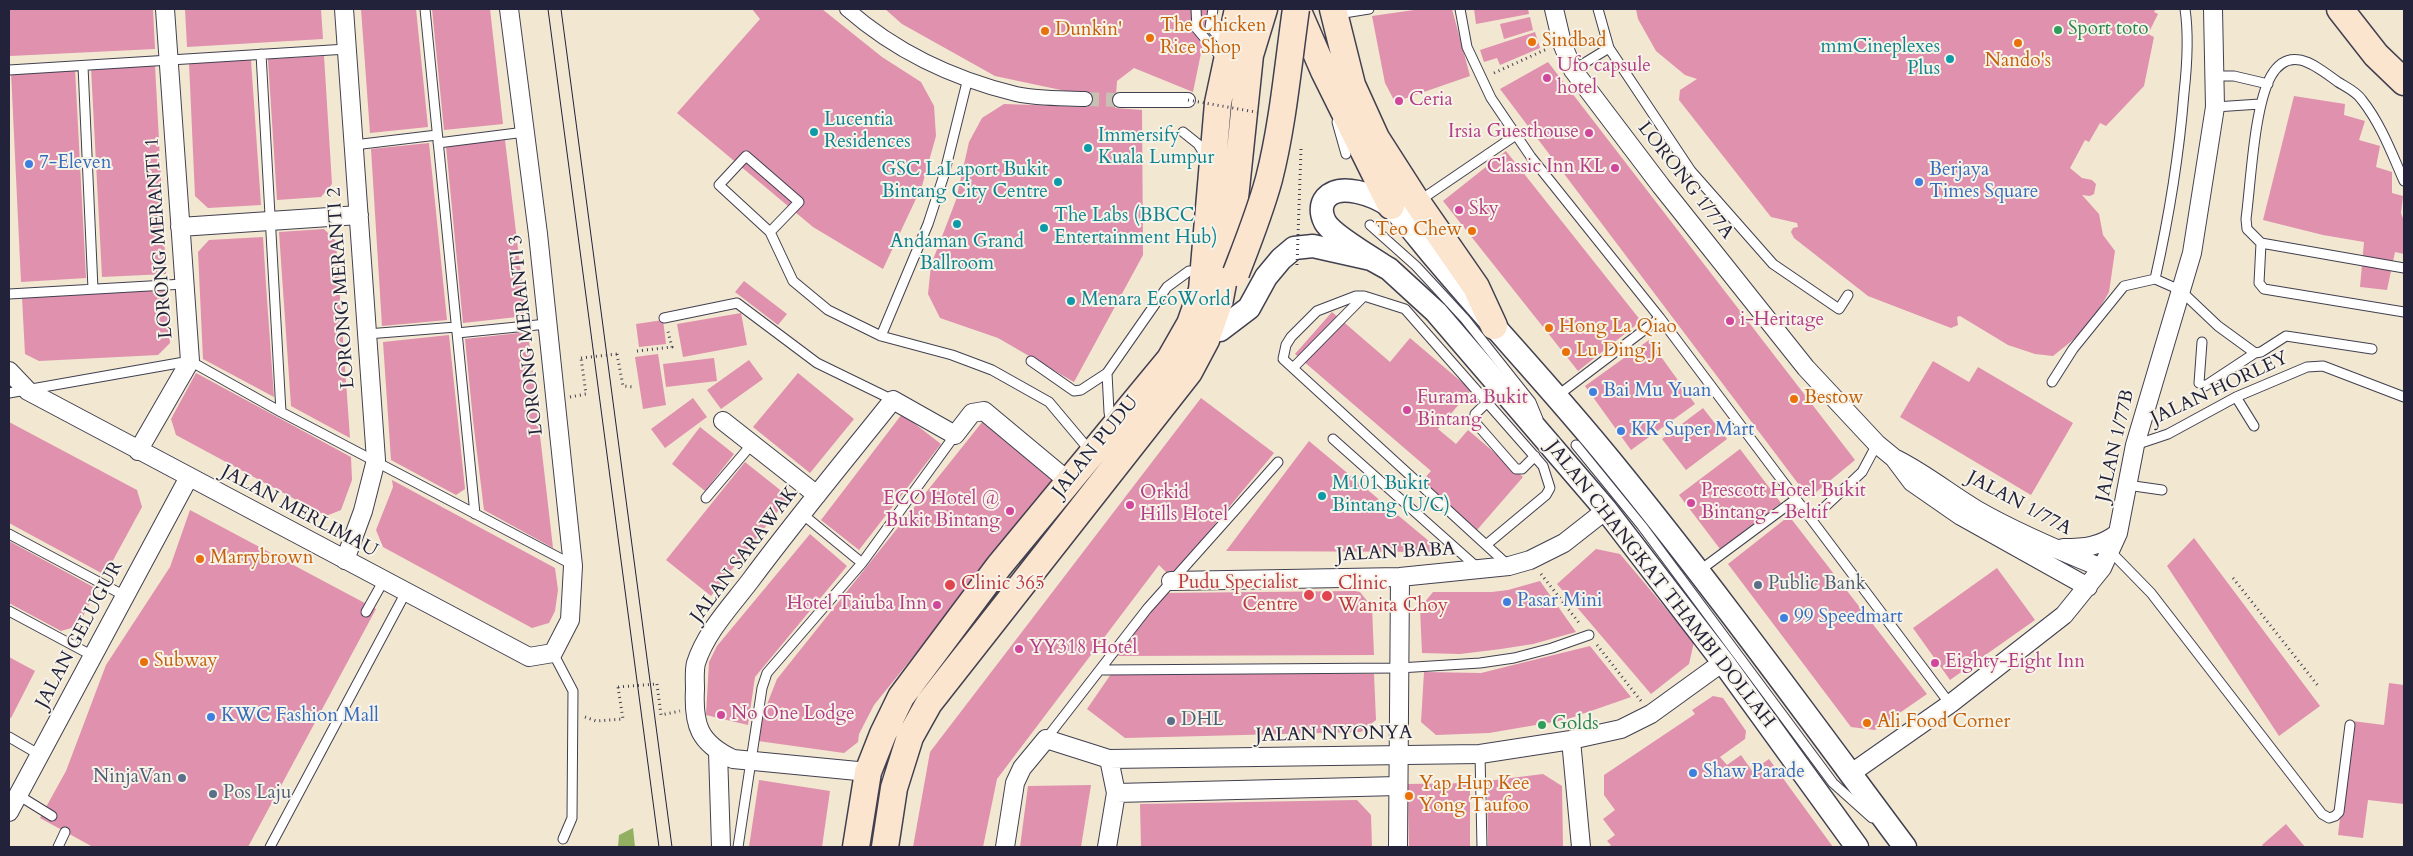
<!DOCTYPE html>
<style>
body{margin:0}
#map{position:relative;width:2413px;height:856px;overflow:hidden;background:#f2e7d0;font-family:Cardo,serif}
canvas{display:block}
.frame{position:absolute;inset:0;border:10px solid #22223b;pointer-events:none}
</style>
<div id="map">
<canvas width="2413" height="856"></canvas>
<div class="frame"></div>
</div>
<script>
const context = document.querySelector('canvas').getContext('2d');
context.lineJoin = 'round';
function fill(path, color) {
  context.fillStyle = color;
  context.fill(path, 'evenodd');
}
function stroke(path, color, width, dash) {
  context.strokeStyle = color;
  context.lineWidth = width;
  context.lineCap = dash ? 'butt' : 'round';
  context.setLineDash(dash || []);
  context.stroke(path);
}
function write(font, color, halo, rows, align = 'center') {
  context.font = font + ' Cardo,serif';
  context.lineWidth = 4;
  context.setLineDash([]);
  context.textBaseline = 'middle';
  context.strokeStyle = halo;
  context.fillStyle = color;
  for (const [text, x, y, turn = 0] of rows) {
    context.save();
    context.translate(x, y);
    context.rotate((+turn || 0) * Math.PI / 180);
    context.textAlign = isNaN(turn) ? turn : align;
    if (halo) context.strokeText(text, 0, 0);
    context.fillText(text, 0, 0);
    context.restore();
  }
}
fill(new Path2D(`
 M633,828L635,847H618L619,835Z`), '#93af61');
fill(new Path2D(`
 M9,9H153L155,49L10,56Z
 M185,9H321L323,39L187,47Z
 M361,9H416L428,127L370,133Z
 M432,9H490L503,124L444,130Z
 M752,9H822L882,57L921,82L934,106L936,136L922,186L883,269L813,227L677,113L760,19Z
 M885,9H1210L1193,92L1134,68L1117,81L1115,108L1142,110L1143,255L1074,382L998,338L940,318L928,294L931,265L956,200L969,142L982,118L1004,104L1088,107L1089,96L995,76L902,24Z
 M1421,9H1452L1470,76L1395,102L1385,83L1372,16Z
 M1474,9H1528L1529,14L1476,24Z
 M1636,9H2156L2154,12L2158,14L2148,34L2154,37L2144,86L2106,126L2100,123L2089,142L2085,140L2070,168L2082,178L2092,180L2096,184L2094,194L2090,196L2082,195L2099,214L2103,235L2115,251L2109,292L2089,327L2053,356L2035,354L2008,345L1960,316L1957,317L1958,325L1951,328L1868,296L1794,238L1791,232L1793,228L1798,227L1797,223L1771,217L1679,100L1680,90L1697,79L1685,75L1656,51L1638,19Z
 M1530,17L1533,30L1504,39L1500,24Z
 M1535,32L1540,48L1500,65L1497,58L1484,62L1480,50Z
 M324,56L332,184L321,197L277,200L268,59Z
 M251,60L261,205L208,208L195,196L189,63Z
 M1548,62L1855,460L1809,498L1500,89Z
 M155,65L166,274L102,277L91,68Z
 M75,69L86,278L21,282L11,72Z
 M2294,96L2345,104L2344,115L2365,121L2359,140L2380,146L2376,167L2392,172V193L2403,196L2401,213L2404,221V254L2395,252L2387,290L2360,287L2364,242L2323,235L2263,220Z
 M505,140L526,316L463,323L446,146Z
 M429,143L447,320L382,326L371,149Z
 M1506,151L1641,321L1578,371L1443,201Z
 M324,229L336,241L350,438L291,406L279,232Z
 M263,237L266,285L274,397L203,359L198,252L209,240Z
 M744,281L787,314L778,325L735,292Z
 M167,290L170,343L158,355L39,361L25,354L22,298Z
 M1332,312L1390,362L1410,338L1471,390L1438,429L1456,444L1468,430L1523,477L1477,530L1421,482L1431,471L1295,354Z
 M741,313L747,345L683,357L677,324Z
 M663,320L666,344L639,347L636,324Z
 M528,332L541,444L553,548L484,510L473,420L465,339Z
 M449,335L465,489L456,495L391,460L383,342Z
 M1649,340L1695,404L1631,450L1585,386Z
 M658,354L666,405L643,409L635,357Z
 M714,358L717,381L666,387L663,364Z
 M749,360L763,379L721,409L707,390Z
 M1933,361L1969,382L1978,367L2073,423L2031,495L1900,417Z
 M196,373L351,457L352,480L341,510L326,516L176,435L171,419Z
 M798,373L854,419L810,473L753,427Z
 M693,398L707,417L665,448L651,429Z
 M1201,398L1274,453L1171,577L1159,565L997,779L983,847H913L930,752Z
 M1703,408L1727,439L1686,470L1662,439Z
 M902,414L941,444L859,550L821,520Z
 M983,421L1056,480L874,705L859,734L858,742L844,753L758,741L762,717L777,679Z
 M9,422L137,490L142,507L105,575L9,523Z
 M700,427L734,454L705,491L672,464Z
 M1309,441L1442,552L1226,551Z
 M1740,449L1781,503L1720,549L1679,495Z
 M745,462L789,497L711,596L666,560Z
 M392,480L555,568L558,590L555,611L549,623L532,628L383,547L376,530L393,487Z
 M190,510L376,609L248,847H93L40,818L66,771L106,665L170,567Z
 M1789,516L1927,694L1875,730L1851,727L1728,564Z
 M810,534L847,566L755,677L748,725L706,715L709,662L717,646Z
 M2194,538L2320,706L2279,736L2167,566Z
 M9,541L97,589L78,626L61,631L9,603Z
 M1596,549L1620,554L1694,642L1689,664L1651,694L1557,584Z
 M1997,568L2035,620L1950,680L1913,628Z
 M1540,581L1576,632L1533,644L1501,649L1460,654L1422,653L1420,608L1433,592H1492L1508,590Z
 M1355,591L1360,592L1372,607L1374,655L1118,656L1163,593Z
 M1590,646L1631,697L1565,720L1489,733L1436,735L1421,722L1424,672L1481,673Z
 M9,657L35,671L11,718L9,717Z
 M1111,674H1374L1376,720L1361,732L1125,738L1087,709Z
 M2389,683L2404,685V804L2368,800L2363,838L2338,835L2352,721L2384,725Z
 M1713,696L1723,698L1746,731L1745,739L1720,757L1727,765L1741,755L1752,771L1769,759L1833,847H1608L1611,845L1607,841L1615,835L1603,819L1615,810L1604,795V775L1695,714L1692,710Z
 M1543,774L1562,786L1563,847H1488L1487,781Z
 M759,780L830,791L822,847H749Z
 M1470,783V847H1409L1408,784Z
 M1091,785L1081,847H1020L1028,786Z
 M1357,800L1371,815L1372,847H1141L1140,804Z
 M2286,824L2305,847H2264L2262,845Z`), '#df91ae');
stroke(new Path2D(`
 M1085,99L1120,100`), '#c8c0b2', 14, [14, 7]);
const service = new Path2D(`
 M425,9L475,514
 M1196,9L1197,29L1219,55
 M1213,9L1210,27L1222,40
 M1460,9L1467,47L1491,98L1531,157L1660,318L1950,704
 M1598,9L1609,48L1691,171L1773,264L1839,309L1848,295
 M1338,14L1369,9
 M261,54L281,412
 M83,66L93,289
 M9,70L347,49
 M1573,70L1609,48
 M2215,76H2234L2268,84
 M2215,107L2260,104
 M1337,122L1346,154
 M1183,132L1198,144L1207,158
 M438,143L525,132
 M354,145L437,135
 M2404,181C2392,154 2381,124 2362,100C2357,92 2346,87 2338,82C2317,67 2290,43 2271,76C2254,107 2251,181 2246,219L2247,229L2261,243L2259,283L2264,289L2404,312
 M1419,201L1516,135
 M1370,225L1416,266L1465,319L1531,402L1538,419
 M770,232L799,202L746,156L719,185L770,232L793,281L828,310L881,336L952,355L992,370L1049,402L1091,452
 M2261,243L2404,268
 M2155,279C2169,217 2179,156 2184,93C2187,66 2189,36 2185,9
 M9,294L184,284
 M664,318L737,303L817,363L893,400
 M457,333L547,324
 M367,334L456,327
 M881,336L928,224L944,175L968,78
 M2202,342L2199,383L2205,386L2255,353
 M1031,361L1074,391L1081,390L1107,373
 M1293,368L1364,296
 M2052,382L2073,349L2124,286L2155,279L2180,290L2218,326L2255,353L2261,352L2286,336L2372,349
 M1502,388L1475,414L1474,421L1516,469H1522L1535,456
 M9,393L190,361L281,412L573,565
 M1557,396L1660,318
 M2236,397L2254,426
 M1111,424L1109,412L1107,373L1167,287L1189,271H1201
 M1333,439L1479,569
 M1576,445L1642,526L1833,783L1872,818
 M2135,445L2168,434L2236,397L2307,367L2323,366L2404,397
 M2127,485L2162,490
 M706,498L752,444
 M801,513L862,563
 M1812,519L1862,472L1877,444
 M9,534L125,596
 M1486,545L1283,359L1286,345L1291,337L1317,311L1356,296H1364L1405,309L1543,466L1550,488L1546,495L1486,545L1509,566
 M2110,551L2151,593L2322,814L2329,818L2335,816L2339,812L2350,725
 M1699,571L1796,499
 M9,611L93,656
 M366,612L384,580
 M553,653L573,691L572,818L563,839
 M1101,670L1399,668L1480,663L1514,658L1552,648L1589,635
 M9,737L40,755
 M1046,739L1147,609L1278,462
 M1480,754L1482,847
 M18,795L52,816
 M58,847L65,832
 M270,847L406,592
 M738,847L762,688L767,673L862,563L955,435`);
const pedestrian = new Path2D(`
 M847,9C895,51 954,79 1016,94C1038,99 1063,98 1085,99
 M1120,100H1188`);
const minor = new Path2D(`
 M344,9L376,460L363,511L345,560
 M1554,9L1562,43L1573,70L1661,186L1806,368L1877,444L1894,458L1912,482L1961,516L2088,587
 M180,227L359,215
 M9,371L28,391L529,657L553,653L570,620L573,566L538,234L509,9
 M723,421L817,495
 M138,451L190,361L165,9
 M1896,459C1926,474 1950,494 1977,510C2017,533 2060,551 2102,568
 M2063,548C2084,548 2100,547 2118,533
 M1171,581L1400,577L1509,566L1530,560L1564,543L1606,510
 M1571,740L1581,847
 M718,752L721,847
 M868,772L733,759C699,743 693,725 695,689C695,681 694,671 696,663C706,632 731,606 750,581C796,519 845,460 893,400L955,435L972,413L984,411L1068,481
 M1850,774L1950,704L2064,615L2102,568L2118,533L2135,445L2192,253L2215,107L2213,9
 M1116,793L1398,786
 M9,812L189,477
 M1005,847L1015,783L1022,768L1046,739L1109,759L1480,754L1571,740L1621,729L1651,714L1723,662
 M1107,847L1116,793L1109,759
 M1398,847L1400,577`);
const tertiary = new Path2D(`
 M1389,269C1375,260 1332,235 1325,222C1321,214 1320,205 1326,198C1340,182 1374,195 1390,206C1401,214 1425,247 1436,259C1493,327 1554,391 1610,460C1713,586 1808,717 1905,847
 M1220,330L1249,308L1266,277L1281,259L1294,248L1313,246L1371,259L1389,269L1436,312L1606,510L1723,662L1857,847`);
const secondary = new Path2D(`
 M1297,9L1324,71L1391,206
 M1333,9L1352,85L1376,138L1417,202L1476,287L1494,326
 M2340,9L2376,55L2404,82
 M856,847L868,772L883,734L901,697L999,566L1170,359L1190,324L1202,290L1218,103L1238,9
 M885,847L894,788L910,737L929,703L1189,372L1206,340L1220,299L1230,246L1250,55L1264,9`);
stroke(service, '#414051', 11);
stroke(pedestrian, '#414051', 16);
stroke(minor, '#414051', 20);
stroke(tertiary, '#414051', 25);
stroke(secondary, '#414051', 29);
stroke(new Path2D(`
 M1494,73L1547,49
 M637,351L672,347L667,328
 M617,354L623,386L633,387
 M570,397L586,394L581,358
 M1541,574L1580,624
 M2233,578L2319,687
 M1597,645L1641,701
 M657,684L661,715L680,711
 M585,717L596,721L623,719L618,687`), '#414051', 3, [1, 4]);
stroke(service, '#fff', 9);
stroke(pedestrian, '#fff', 14);
stroke(minor, '#fff', 18);
stroke(tertiary, '#fff', 22);
stroke(secondary, '#fce5cf', 26);
stroke(new Path2D(`
 M548,9L659,847
 M561,9L672,847`), '#22223b', 1);
const secondaryBridge = new Path2D(`
 M1236,273C1248,242 1260,212 1269,179C1283,124 1288,65 1296,9`);
stroke(secondaryBridge, '#414051', 29, []);
stroke(new Path2D(`
 M1188,100L1261,113
 M1297,265L1301,149L1299,146
 M581,358L617,354
 M618,687L657,684`), '#414051', 3, [1, 4]);
stroke(secondaryBridge, '#fce5cf', 26);
for (const [x, y, r, color] of [
 [2058,30,5,"#2e9e5b"],
 [1045,31,5,"#e8710a"],
 [1150,38,5,"#e8710a"],
 [1532,42,5,"#e8710a"],
 [2018,43,5,"#e8710a"],
 [1950,59,5,"#0f9aa8"],
 [1547,78,5,"#d1479c"],
 [1399,101,5,"#d1479c"],
 [814,132,5,"#0f9aa8"],
 [1589,133,5,"#d1479c"],
 [1088,148,5,"#0f9aa8"],
 [29,164,5,"#3f7fe0"],
 [1615,168,5,"#d1479c"],
 [1058,182,5,"#0f9aa8"],
 [1919,182,5,"#3f7fe0"],
 [1459,210,5,"#d1479c"],
 [957,224,5,"#0f9aa8"],
 [1044,228,5,"#0f9aa8"],
 [1472,231,5,"#e8710a"],
 [1071,301,5,"#0f9aa8"],
 [1730,321,5,"#d1479c"],
 [1549,328,5,"#e8710a"],
 [1566,352,5,"#e8710a"],
 [1593,392,5,"#3f7fe0"],
 [1794,399,5,"#e8710a"],
 [1407,410,5,"#d1479c"],
 [1621,431,5,"#3f7fe0"],
 [1322,496,5,"#0f9aa8"],
 [1691,503,5,"#d1479c"],
 [1130,505,5,"#d1479c"],
 [1010,511,5,"#d1479c"],
 [200,559,5,"#e8710a"],
 [950,585,6,"#e0444e"],
 [1758,585,5,"#5c6f8a"],
 [1309,595,6,"#e0444e"],
 [1327,596,6,"#e0444e"],
 [1507,602,5,"#3f7fe0"],
 [937,605,5,"#d1479c"],
 [1784,618,5,"#3f7fe0"],
 [1019,649,5,"#d1479c"],
 [144,662,5,"#e8710a"],
 [1935,663,5,"#d1479c"],
 [721,715,5,"#d1479c"],
 [211,717,5,"#3f7fe0"],
 [1171,721,5,"#5c6f8a"],
 [1867,723,5,"#e8710a"],
 [1542,725,5,"#2e9e5b"],
 [1693,773,5,"#3f7fe0"],
 [182,778,5,"#5c6f8a"],
 [213,794,5,"#5c6f8a"],
 [1409,796,5,"#e8710a"]
]) {
  const dot = new Path2D();
  dot.arc(x, y, r, 0, 2 * Math.PI);
  context.fillStyle = color;
  context.fill(dot);
  stroke(dot, '#f7f3e8', 2);
}
write('19px', '#c56008', '#f7f3e8', [
 ["The Chicken",1160,27],
 ["Rice Shop",1160,49],
 ["Dunkin'",1055,31],
 ["Sindbad",1542,42],
 ["Nando's",2018,62,"center"],
 ["Teo Chew",1462,231,"right"],
 ["Hong La Qiao",1559,328],
 ["Lu Ding Ji",1576,352],
 ["Bestow",1804,399],
 ["Marrybrown",210,559],
 ["Subway",154,662],
 ["Ali Food Corner",1877,723],
 ["Yap Hup Kee",1419,785],
 ["Yong Taufoo",1419,807]
], 'left');
write('19px', '#27864d', '#f7f3e8', [
 ["Sport toto",2068,30],
 ["Golds",1552,725]
], 'left');
write('19px', '#0d838f', '#f7f3e8', [
 ["mmCineplexes",1940,48,"right"],
 ["Plus",1940,70,"right"],
 ["Lucentia",824,121],
 ["Residences",824,143],
 ["Immersify",1098,137],
 ["Kuala Lumpur",1098,159],
 ["GSC LaLaport Bukit",1048,171,"right"],
 ["Bintang City Centre",1048,193,"right"],
 ["The Labs (BBCC",1054,217],
 ["Entertainment Hub)",1054,239],
 ["Andaman Grand",957,243,"center"],
 ["Ballroom",957,265,"center"],
 ["Menara EcoWorld",1081,301],
 ["M101 Bukit",1332,485],
 ["Bintang (U/C)",1332,507]
], 'left');
write('19px', '#b23c85', '#f7f3e8', [
 ["Ufo capsule",1557,67],
 ["hotel",1557,89],
 ["Ceria",1409,101],
 ["Irsia Guesthouse",1579,133,"right"],
 ["Classic Inn KL",1605,168,"right"],
 ["Sky",1469,210],
 ["i-Heritage",1740,321],
 ["Furama Bukit",1417,399],
 ["Bintang",1417,421],
 ["Prescott Hotel Bukit",1701,492],
 ["Bintang - Beltif",1701,514],
 ["Orkid",1140,494],
 ["Hills Hotel",1140,516],
 ["ECO Hotel @",1000,500,"right"],
 ["Bukit Bintang",1000,522,"right"],
 ["Hotel Taiuba Inn",927,605,"right"],
 ["YY318 Hotel",1029,649],
 ["Eighty-Eight Inn",1945,663],
 ["No One Lodge",731,715]
], 'left');
write('19px', '#366cbe', '#f7f3e8', [
 ["7-Eleven",39,164],
 ["Berjaya",1929,171],
 ["Times Square",1929,193],
 ["Bai Mu Yuan",1603,392],
 ["KK Super Mart",1631,431],
 ["Pasar Mini",1517,602],
 ["99 Speedmart",1794,618],
 ["KWC Fashion Mall",221,717],
 ["Shaw Parade",1703,773]
], 'left');
write('19px', '#22223b', '#f7f3e8', [
 ["LORONG 1/77A",1685,181,52],
 ["LORONG MERANTI 1",160,238,-94],
 ["LORONG MERANTI 2",342,288,-94],
 ["LORONG MERANTI 3",527,335,-96],
 ["JALAN HORLEY",2220,389,-25],
 ["JALAN 1/77B",2116,446,-77],
 ["JALAN PUDU",1096,447,-51],
 ["JALAN 1/77A",2019,504,28],
 ["JALAN MERLIMAU",299,512,28],
 ["JALAN BABA",1396,553,-3],
 ["JALAN SARAWAK",745,555,-53],
 ["JALAN CHANGKAT THAMBI DOLLAH",1660,585,52],
 ["JALAN GELUGUR",80,635,-62],
 ["JALAN NYONYA",1334,735,-1]
]);
write('19px', '#be3a42', '#f7f3e8', [
 ["Pudu Specialist",1298,584,"right"],
 ["Centre",1298,606,"right"],
 ["Clinic 365",961,585],
 ["Clinic",1338,585],
 ["Wanita Choy",1338,607]
], 'left');
write('19px', '#4e5e75', '#f7f3e8', [
 ["Public Bank",1768,585],
 ["DHL",1181,721],
 ["NinjaVan",172,778,"right"],
 ["Pos Laju",223,794]
], 'left');
</script>
